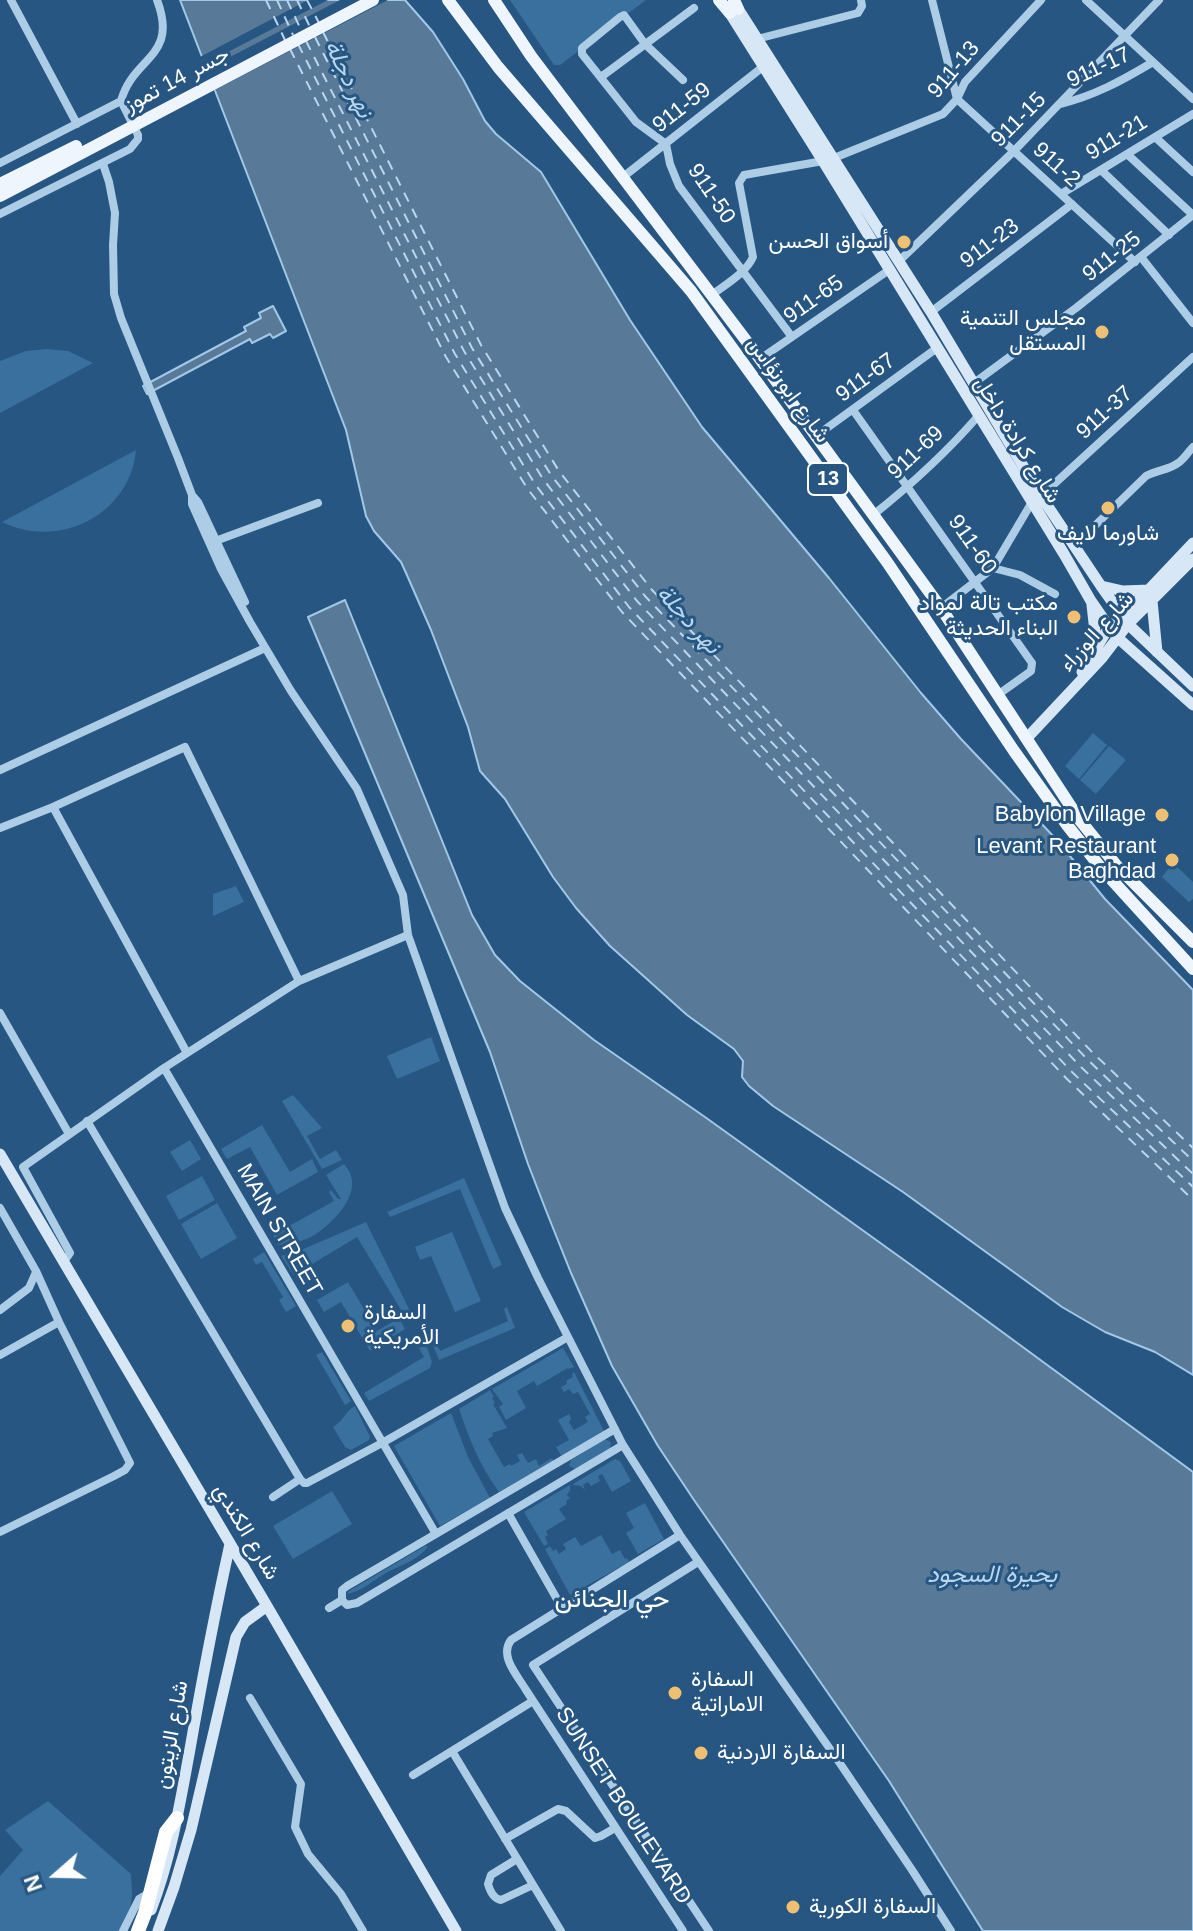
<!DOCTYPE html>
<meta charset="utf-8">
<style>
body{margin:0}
#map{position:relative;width:1193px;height:1931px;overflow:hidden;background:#265681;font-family:Arial,sans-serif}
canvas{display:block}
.north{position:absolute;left:16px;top:1835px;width:80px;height:80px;-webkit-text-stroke:6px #265681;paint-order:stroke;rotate:250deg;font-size:22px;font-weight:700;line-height:32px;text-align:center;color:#fff}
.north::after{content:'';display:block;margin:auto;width:28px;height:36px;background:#fff;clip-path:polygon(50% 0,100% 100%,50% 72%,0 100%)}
</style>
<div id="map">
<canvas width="1193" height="1931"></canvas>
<div class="north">N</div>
</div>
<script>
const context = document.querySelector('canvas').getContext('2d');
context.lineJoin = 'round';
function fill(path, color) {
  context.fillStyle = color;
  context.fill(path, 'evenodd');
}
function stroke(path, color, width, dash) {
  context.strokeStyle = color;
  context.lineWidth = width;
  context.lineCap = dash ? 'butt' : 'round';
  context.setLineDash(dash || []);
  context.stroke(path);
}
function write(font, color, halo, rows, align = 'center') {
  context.font = font + ' Arial,Vazirmatn,sans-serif';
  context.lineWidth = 6;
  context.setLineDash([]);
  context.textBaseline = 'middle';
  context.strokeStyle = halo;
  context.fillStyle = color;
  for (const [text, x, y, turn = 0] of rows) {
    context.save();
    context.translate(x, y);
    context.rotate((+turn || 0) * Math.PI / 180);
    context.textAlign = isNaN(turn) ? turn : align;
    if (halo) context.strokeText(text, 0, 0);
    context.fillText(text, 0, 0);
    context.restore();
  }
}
fill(new Path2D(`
 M510,0H646L560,65H554Z
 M47,349L68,351L93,363L0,413V361L26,351Z
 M136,450C130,515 59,550 2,522Z
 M1093,733L1107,745L1079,779L1065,766Z
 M1109,746L1126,760L1096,794L1080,780Z
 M1173,863L1193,882V899L1189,902L1162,877Z
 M236,886L244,902L213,916V894Z
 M431,1037L440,1061L397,1079L387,1056Z
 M293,1095L322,1128L307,1136L320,1159L336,1150L342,1160L322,1169L282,1101Z
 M262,1125L290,1172L312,1159L318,1172L277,1195L250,1147L227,1159L221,1149Z
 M190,1140L201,1159L182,1171L170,1152Z
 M344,1164C347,1168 350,1171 351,1176C358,1198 332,1223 316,1234C305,1241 291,1245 278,1245L273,1235L334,1201L329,1192L331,1190L338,1199H341L326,1175Z
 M202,1176L215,1200L179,1220L166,1196Z
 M464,1178L502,1265L493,1269L460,1189L390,1217L387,1212Z
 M217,1203L237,1238L201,1259L181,1224Z
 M366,1222L410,1311L404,1315L357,1237L294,1275L281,1256L301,1250Z
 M452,1232L481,1301L455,1312L431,1256L420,1260L415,1247Z
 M264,1252L296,1306L286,1312L279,1300L283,1297L262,1262L256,1265L253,1259Z
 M348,1282L377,1331L399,1318L405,1329L370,1351L341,1302L324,1312L317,1300Z
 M507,1307L515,1328L439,1360L426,1328L429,1327L440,1351L508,1321L504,1309Z
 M426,1344L432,1362L430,1368L369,1401L364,1393L424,1357L419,1348Z
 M563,1348L574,1367L569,1369L568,1368L537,1386L534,1381L517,1391L526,1408L506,1420L499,1407L503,1404L492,1389Z
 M322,1352L351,1401L345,1405L316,1355Z
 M574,1372L604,1431L562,1457L556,1447L569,1440L558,1420L569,1414L571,1419L569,1422L574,1430L588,1422L585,1417L590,1414L578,1392L573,1394L569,1389L564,1392L561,1387L567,1384L566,1381L573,1377L572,1374Z
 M490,1390L494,1397L492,1398L495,1403L493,1404L507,1428L492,1433L493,1436L488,1439L504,1467L510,1464L511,1466L520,1461L517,1455L522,1453L528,1463L536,1459L539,1466L552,1458L554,1461L499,1492C480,1466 469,1439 459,1409Z
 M355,1406L370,1437L369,1440L351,1450L345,1447L333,1427C345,1420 344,1412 355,1406Z
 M451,1413L468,1457L490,1498L440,1526L394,1446Z
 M605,1439L611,1442L610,1448L575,1469L569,1466L571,1460Z
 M615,1459L620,1461L631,1481L612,1492L602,1474L598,1476L600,1481L591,1486L588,1482L583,1485L585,1490L581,1486L574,1485L573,1484Z
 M570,1485V1490L567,1495L570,1498L566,1501L567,1504L559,1509L566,1519L546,1531L548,1535L545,1537L548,1544L544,1546L524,1512Z
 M332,1491L352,1524L293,1559L273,1526Z
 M645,1503L664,1539L638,1554L626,1533L634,1528L626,1513Z
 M601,1535L612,1554L620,1550L625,1559L627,1558L629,1562L570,1595L545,1549L550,1546L553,1551L556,1549L559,1554L566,1549L563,1544L575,1537L581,1546Z
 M425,1546H428C418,1561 400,1565 386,1573C372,1581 363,1591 347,1594L349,1591Z
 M48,1801L131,1874L132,1895L128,1931H0V1876L23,1850L5,1830Z`), '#3a709e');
const water = new Path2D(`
 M180,0H405L433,32L463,79L485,121L496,134L541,172L630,320L702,427L829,578L921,693L961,739L1056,839L1105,899L1193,990V1375L1155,1352L1105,1332L1062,1307L903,1192L773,1106L749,1086L742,1077L743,1061L734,1049L687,1015L610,946L576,908L553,877L505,799L480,771L468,727L431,630L406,573L401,562L374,531L366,516L346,430Z
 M273,306L286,331L273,338L270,334L252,343L250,339L147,394L143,386L246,331L244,327L261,318L259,313Z
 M345,600L472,915L495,955L520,981L594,1040L705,1117L911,1265L1193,1472V1931H983L889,1781L694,1500L658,1446L612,1366L571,1273L547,1213L528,1164L490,1052L308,617Z`);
fill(water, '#587a98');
stroke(water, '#a2c8e7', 2);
fill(new Path2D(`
 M308,0H328L201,66L198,58Z
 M340,0H388L211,92L203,71Z`), '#265681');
stroke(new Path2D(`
 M266,0L285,40
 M277,0L293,35
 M287,0L302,32
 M297,0L310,27
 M307,0L319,23
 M323,32L481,345L559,471L652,590L1093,1053L1193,1148
 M315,37L472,348L551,475L645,596L1087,1059L1193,1161
 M306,41L464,351L543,479L637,601L1080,1066L1193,1174
 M298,44L455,354L535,484L629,607L1073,1073L1193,1187
 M290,49L446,357L527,488L622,612L1067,1079L1193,1200`), '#b8d6ee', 2, [10, 8]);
stroke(new Path2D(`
 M11,0L77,124
 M932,0L957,99L1135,262
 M1086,0L1193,99
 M757,39L858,13L862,6L861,0
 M601,77L694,8
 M683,80L645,44L624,15L620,17L582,48V54L636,122L666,144L670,164L679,186L792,337
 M1060,104C1094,96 1123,80 1153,62
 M1155,137L1193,172
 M1127,154L1193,215
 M834,158L943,114L957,99L965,82L1041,0
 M0,163L121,101C133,56 179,58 157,0
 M103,164L109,182L115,213L113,245L114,294L121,318L178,458L192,495V504L221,569L250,622L291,691L357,789L403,895L408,935L505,1208L538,1278L623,1445L680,1535L837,1759L912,1870L951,1931
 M1101,170L1169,235
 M623,177L764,66
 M1061,194L1193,114
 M0,214L130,149L138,139V135L121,101
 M1141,257L1193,323
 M899,261L1014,151L1159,0
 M712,295C726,284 746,273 753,257L739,183L744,175L823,161
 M931,312L1072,204
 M760,359L889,270
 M974,383L1076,308L1193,215
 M853,410L1032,663L1031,671L999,694
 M816,436L937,348
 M192,495L198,502L245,602
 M1041,496L1193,357
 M873,515C912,484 947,452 979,415
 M210,543L318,503
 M1074,546L1146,476C1157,470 1169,470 1178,463C1184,459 1188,452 1193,447
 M993,568L1020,575L1055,594
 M941,608L993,568L1032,502
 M0,770L265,648
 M53,807L187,1053
 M0,828L53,807L185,747L299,981
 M0,1013L69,1134
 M164,1068L436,1534
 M87,1121L300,1479L304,1483H307L382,1443L568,1337
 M0,1208L36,1271L59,1322L130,1463L125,1470L114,1476L0,1532
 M63,1263L70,1253L23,1167L164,1068L299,981L408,935
 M0,1310L29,1288L36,1272
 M0,1355L59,1322
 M615,1429L347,1586L342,1590V1600L347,1605L357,1603L623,1445
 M273,1497L300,1479
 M508,1513L562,1608
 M680,1535L511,1640C499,1656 517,1675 526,1690L683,1931
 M698,1562L533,1665L709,1931
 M329,1608L342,1600
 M250,1698L301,1784L295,1827L308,1854L341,1894L363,1931
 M533,1701L452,1751L561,1931
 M413,1775L452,1751
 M505,1839L558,1809L566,1811L595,1838L601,1836L615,1828
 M517,1859L491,1875L488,1884C490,1891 494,1899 501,1900L533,1885
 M123,1931L139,1899L151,1892`), '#adcce6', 8);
stroke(new Path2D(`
 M735,4L931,312L1041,496L1101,586L1128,624L1193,686
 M726,7L823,161L1064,554L1091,601L1109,627L1118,638L1193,705
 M1101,586L1123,591L1150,590
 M1152,601L1157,652
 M1092,605L1095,632L1094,652
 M1082,672L1109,627L1123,617L1193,543
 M1027,738L1102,658L1128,624L1193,559
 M0,1154L267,1606L456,1931
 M151,1910C171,1858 180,1804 190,1749C202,1680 215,1612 230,1544
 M158,1931L174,1887L191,1830L236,1637L245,1622L267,1606`), '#d7e7f6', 11);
stroke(new Path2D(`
 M448,0L498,67L691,291L887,562L1014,751L1067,825L1101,868L1193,969
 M494,0L531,56L760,359L941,608L1079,819L1116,865L1193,942
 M719,0L730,13
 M734,0L738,9`), '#eef5fd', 12);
stroke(new Path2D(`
 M138,1931L145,1913L166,1832L177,1818`), '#fff', 14);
stroke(new Path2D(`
 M0,184L76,146
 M0,196L373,0`), '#eef5fd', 12);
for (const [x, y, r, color] of [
 [904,242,8,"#efbf72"],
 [1102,332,8,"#efbf72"],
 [1108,508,8,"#efbf72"],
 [1074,617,8,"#efbf72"],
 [1162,815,8,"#efbf72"],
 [1172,860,8,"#efbf72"],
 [348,1326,8,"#efbf72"],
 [675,1693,8,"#efbf72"],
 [701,1753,8,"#efbf72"],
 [793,1907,8,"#efbf72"]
]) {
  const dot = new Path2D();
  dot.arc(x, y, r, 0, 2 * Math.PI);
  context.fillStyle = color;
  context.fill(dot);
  stroke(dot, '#265681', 3);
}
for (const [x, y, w] of [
 [828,479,40]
]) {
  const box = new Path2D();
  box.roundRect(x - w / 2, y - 16, w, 32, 6);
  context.fillStyle = '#265681';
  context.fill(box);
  stroke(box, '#fff', 2);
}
write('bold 20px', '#fff', null, [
 ["13",828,479]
]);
write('22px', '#fff', '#265681', [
 ["911-17",1099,68,-25],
 ["911-13",954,70,-50],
 ["جسر 14 تموز",177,80,-28],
 ["911-59",682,108,-38],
 ["911-15",1019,120,-45],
 ["911-21",1117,138,-31],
 ["911-2",1056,165,42],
 ["911-50",711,194,56],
 ["911-23",990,244,-37],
 ["911-25",1112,257,-38],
 ["911-65",814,300,-35],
 ["911-67",866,378,-36],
 ["شارع ابو نؤاس",788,390,54],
 ["911-37",1105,413,-42],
 ["شارع كرادة داخل",1017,440,58],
 ["911-69",916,453,-43],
 ["911-60",972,545,55],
 ["شارع الوزراء",1097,632,-48],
 ["MAIN STREET",279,1230,60],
 ["شارع الكندي",246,1532,59],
 ["شارع الزيتون",172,1735,-80],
 ["SUNSET BOULEVARD",623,1806,57]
]);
write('22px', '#fff', '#265681', [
 ["أسواق الحسن",888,242],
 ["مجلس التنمية",1086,319],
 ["المستقل",1086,344],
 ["شاورما لايف",1108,534,"center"],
 ["مكتب تالة لمواد",1058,604],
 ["البناء الحديثة",1058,629],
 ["Babylon Village",1146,815],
 ["Levant Restaurant",1156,847],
 ["Baghdad",1156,872],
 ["السفارة",364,1313,"left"],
 ["الأمريكية",364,1338,"left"],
 ["السفارة",691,1680,"left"],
 ["الاماراتية",691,1705,"left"],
 ["السفارة الاردنية",717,1753,"left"],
 ["السفارة الكورية",809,1907,"left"]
], 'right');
write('italic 24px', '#b8d6ee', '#265681', [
 ["نهر دجلة",348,79,65],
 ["نهر دجلة",688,620,48],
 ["بحيرة السجود",992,1575]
]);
write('26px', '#fff', '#265681', [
 ["حي الجنائن",612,1600]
]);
</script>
